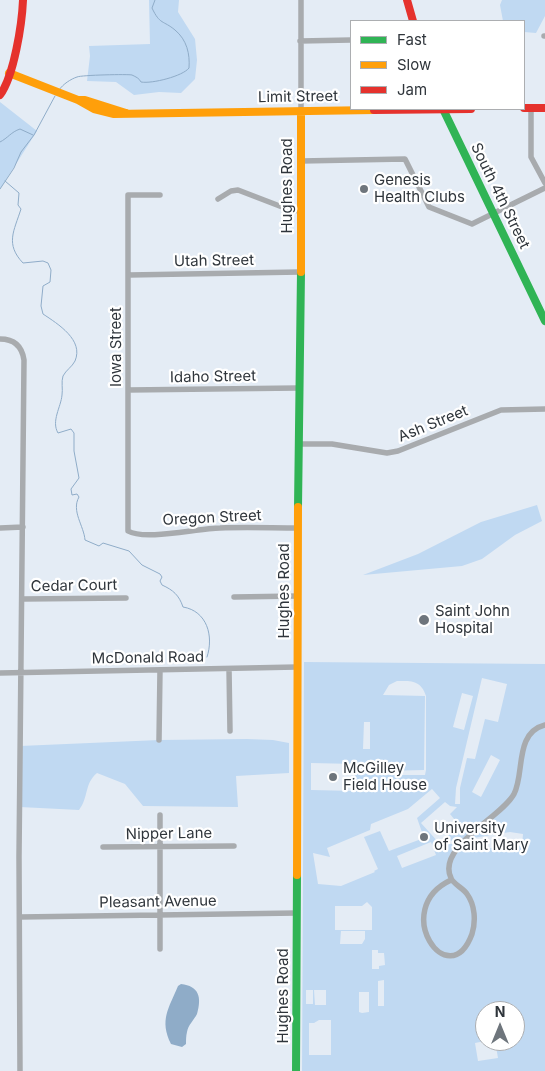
<!DOCTYPE html>
<style>
body{margin:0}
#map{position:relative;width:545px;height:1071px;overflow:hidden;background:#e4ecf5;font-family:Inter,sans-serif}
canvas{display:block}
.legend{position:absolute;left:350px;top:20px;width:175px;height:90px;box-sizing:border-box;background:#fff;border:1px solid #acaeb1;margin:0;padding:6px 9px;list-style:none;font-size:15px;color:#2f353b}
.legend li{display:flex;align-items:center;gap:10px;height:25px}
.legend b{width:25px;border:1px solid #acaeb1}
.north{position:absolute;left:475px;top:1001px;width:50px;height:50px;box-sizing:border-box;background:#fff;border:1px solid #acaeb1;border-radius:50%;rotate:0deg;font-size:14px;font-weight:700;line-height:20px;text-align:center;color:#2f353b}
.north::after{content:'';display:block;margin:auto;width:18px;height:22px;background:#6e757c;clip-path:polygon(50% 0,100% 100%,50% 72%,0 100%)}
</style>
<div id="map">
<canvas width="545" height="1071"></canvas>
<ul class="legend">
<li><b style="height:6px;background:#30b455"></b>Fast</li>
<li><b style="height:6px;background:#ff9f0a"></b>Slow</li>
<li><b style="height:6px;background:#e5322d"></b>Jam</li>
</ul>
<div class="north">N</div>
</div>
<script>
const context = document.querySelector('canvas').getContext('2d');
context.lineJoin = 'round';
function fill(path, color) {
  context.fillStyle = color;
  context.fill(path, 'evenodd');
}
function stroke(path, color, width, dash) {
  context.strokeStyle = color;
  context.lineWidth = width;
  context.lineCap = dash ? 'butt' : 'round';
  context.setLineDash(dash || []);
  context.stroke(path);
}
function write(font, color, halo, rows, align = 'center') {
  context.font = font + ' Inter,sans-serif';
  context.lineWidth = 4.5;
  context.setLineDash([]);
  context.textBaseline = 'middle';
  context.strokeStyle = halo;
  context.fillStyle = color;
  for (const [text, x, y, turn = 0] of rows) {
    context.save();
    context.translate(x, y);
    context.rotate((+turn || 0) * Math.PI / 180);
    context.textAlign = isNaN(turn) ? turn : align;
    if (halo) context.strokeText(text, 0, 0);
    context.fillText(text, 0, 0);
    context.restore();
  }
}
fill(new Path2D(`
 M149,0H179L178,12L195,39L197,60L195,79L181,93L159,92L134,95L116,82L87,81L90,56L89,46L150,44Z
 M502,0H545V16L536,33L524,32V21H503L500,5Z
 M0,102L37,131L0,189Z
 M537,505L542,521L515,535L482,559L462,566L363,575L418,554L481,522Z
 M304,662L545,664V1071H302ZM482,678L507,684L498,722L485,719L475,759L467,758L460,788V804H455L456,788ZM397,681C411,681 421,680 426,696V770L425,775H384L383,771L424,770L425,696L383,695L389,685ZM462,693L473,696L464,730L453,727ZM364,722H370V749H363ZM491,755L500,760L481,797L472,792ZM311,763L355,764V791L311,790ZM432,789L440,798L417,818L424,838L389,851L380,831L364,837L378,869L374,871L375,872L341,886L318,884L313,853L330,857L327,848L370,830L371,824L408,809ZM445,802L450,806L457,807L450,814L459,825L448,836L454,844H440L421,823ZM510,832L523,834L522,846L510,845L466,852L467,844L474,843L473,838ZM431,842L436,855L402,868L397,856ZM367,902L372,907V930H335V906H362ZM341,931H365V939L362,944H340ZM372,950H378V953H384L385,965L379,966V969H372ZM384,980V1006H378V981ZM306,990H313V1004H306ZM314,990H326V1005H315ZM359,992H369V1012L362,1013L359,1012ZM485,1011H515V1041H495L498,1058L478,1061L475,1043L485,1041ZM319,1020H331V1055H309V1023H314Z
 M247,739L273,740L289,743V773L236,776L238,807L143,806L125,784L97,773C84,784 89,797 79,810L20,807V746L159,740Z`), '#c0d9f2');
fill(new Path2D(`
 M181,984C199,986 202,997 197,1014C194,1020 188,1025 187,1032C186,1036 186,1040 186,1044L182,1047L171,1044C159,1020 169,1008 178,986Z`), '#8facc8');
stroke(new Path2D(`
 M59,90C63,84 71,79 77,77C81,75 129,74 132,75C136,77 139,78 141,82C152,84 183,76 189,68C190,54 187,40 175,30C163,20 160,25 152,8L155,0
 M0,142C8,138 11,132 20,129L33,135
 M5,181L19,193L18,205L21,209C14,231 5,244 23,263L43,261L48,263L51,270L50,282L43,286L41,306L43,314C58,324 84,340 75,361C72,367 66,370 63,376C61,382 63,389 62,395C61,407 51,421 58,433L71,429L74,433V451L79,478L71,489L72,495L77,494L79,497C71,511 84,526 85,540L99,546L103,543L129,551L142,565L160,574L162,577L160,581L162,585C173,590 179,595 183,607C207,611 214,636 207,657
 M0,189L14,168L21,152L34,135L55,96`), '#8facc8', 1);
stroke(new Path2D(`
 M301,0V111
 M544,36H545
 M300,41L351,40
 M531,108V157L545,183
 M301,161L405,159L429,207L472,224L545,188
 M160,195H128V531C145,541 198,528 220,528C246,527 272,528 298,528
 M218,199L231,191L238,190L290,210L302,211
 M129,275L300,272
 M0,339C14,339 22,346 24,360L19,856L20,1071
 M128,390L298,388
 M298,444H332L387,453L398,451L501,410L545,409
 M0,528L23,527
 M234,597L298,596
 M23,599L126,598
 M229,669L230,731
 M0,673L297,667
 M159,740L160,670
 M103,847L234,846
 M451,880C389,909 449,996 472,934C476,921 475,905 467,894C463,888 453,884 451,878C436,847 502,817 514,794C525,773 514,733 545,725
 M20,917L297,913
 M160,949V815`), '#a8abae', 5.5);
stroke(new Path2D(`
 M443,109L545,321
 M298,507L301,272
 M296,1071L297,875`), '#30b455', 8);
stroke(new Path2D(`
 M9,73L78,100
 M126,113L85,100H78L94,109L114,114L374,110
 M301,272V111
 M297,875L298,507`), '#ff9f0a', 8);
stroke(new Path2D(`
 M407,0L413,21
 M0,95C14,76 22,24 23,0
 M524,108H545
 M374,110L471,109`), '#e5322d', 8);
for (const [x, y, r, color] of [
 [364,189,5,"#6e757c"],
 [424,620,6,"#6e757c"],
 [333,777,5,"#6e757c"],
 [424,837,5,"#6e757c"]
]) {
  const dot = new Path2D();
  dot.arc(x, y, r, 0, 2 * Math.PI);
  context.fillStyle = color;
  context.fill(dot);
  stroke(dot, '#fff', 2);
}
write('15px', '#2f353b', '#fff', [
 ["Limit Street",298,97,-1],
 ["Hughes Road",287,186,-90],
 ["South 4th Street",500,196,64],
 ["Utah Street",214,261,-1],
 ["Iowa Street",116,347,-90],
 ["Idaho Street",213,377,-1],
 ["Ash Street",433,424,-22],
 ["Oregon Street",212,518,-3],
 ["Cedar Court",74,586,-1],
 ["Hughes Road",284,591,-90],
 ["McDonald Road",148,658,-1],
 ["Nipper Lane",169,834,-1],
 ["Pleasant Avenue",158,902,-1],
 ["Hughes Road",283,996,-90]
]);
write('15px', '#2f353b', '#fff', [
 ["Genesis",374,180],
 ["Health Clubs",374,197],
 ["Saint John",435,611],
 ["Hospital",435,628],
 ["McGilley",343,768],
 ["Field House",343,785],
 ["University",434,828],
 ["of Saint Mary",434,845]
], 'left');
</script>
